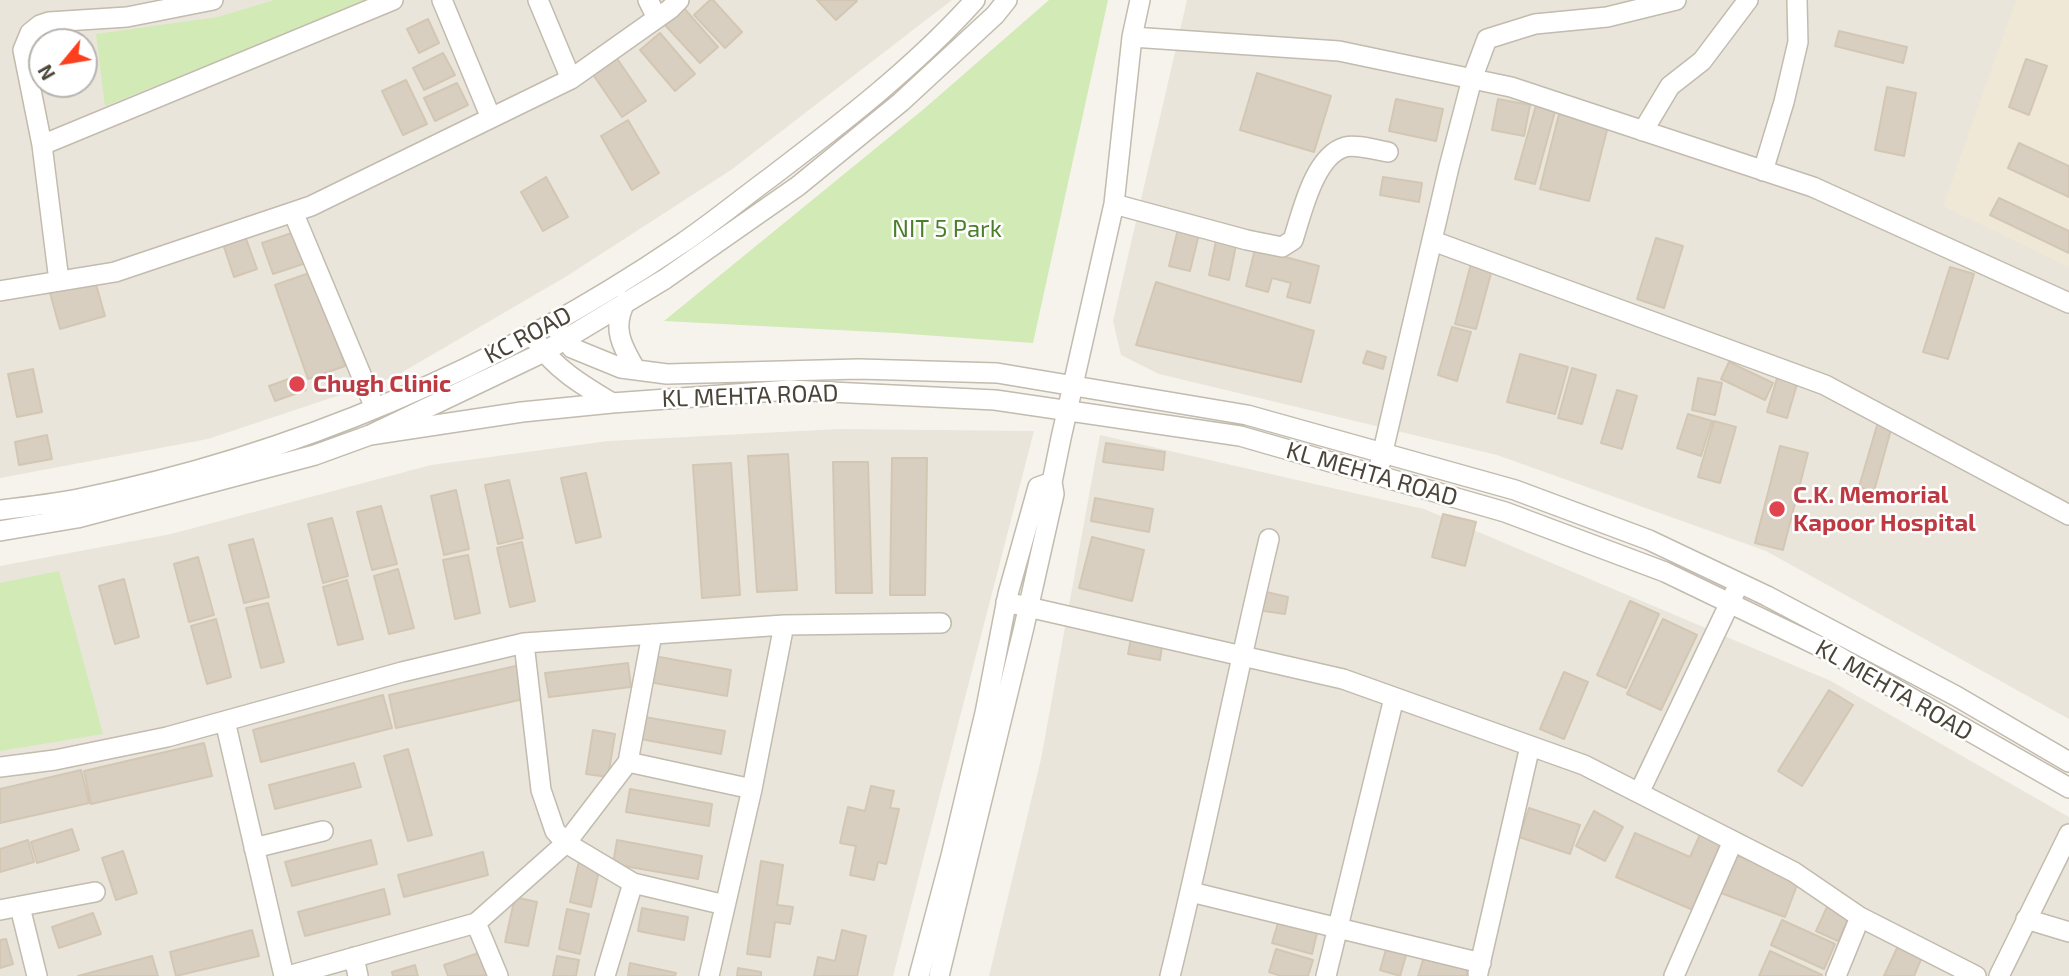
<!DOCTYPE html>
<style>
body{margin:0}
#map{position:relative;width:2069px;height:976px;overflow:hidden;background:#f6f3ec;font-family:"Exo 2",sans-serif}
canvas{display:block}
.north{position:absolute;left:28px;top:28px;width:70px;height:70px;box-sizing:border-box;background:#fff;border:2px solid #b7b4b0;border-radius:50%;rotate:240deg;font-size:19px;font-weight:700;line-height:28px;text-align:center;color:#4b4439}
.north::after{content:'';display:block;margin:auto;width:24px;height:32px;background:#fc3f1d;clip-path:polygon(50% 0,100% 100%,50% 72%,0 100%)}
</style>
<div id="map">
<canvas width="2069" height="976"></canvas>
<div class="north">N</div>
</div>
<script>
const context = document.querySelector('canvas').getContext('2d');
context.lineJoin = 'round';
function fill(path, color) {
  context.fillStyle = color;
  context.fill(path, 'evenodd');
}
function stroke(path, color, width, dash) {
  context.strokeStyle = color;
  context.lineWidth = width;
  context.lineCap = dash ? 'butt' : 'round';
  context.setLineDash(dash || []);
  context.stroke(path);
}
function write(font, color, halo, rows, align = 'center') {
  context.font = font + ' "Exo 2",sans-serif';
  context.lineWidth = 5;
  context.setLineDash([]);
  context.textBaseline = 'middle';
  context.strokeStyle = halo;
  context.fillStyle = color;
  for (const [text, x, y, turn = 0] of rows) {
    context.save();
    context.translate(x, y);
    context.rotate((+turn || 0) * Math.PI / 180);
    context.textAlign = isNaN(turn) ? turn : align;
    if (halo) context.strokeText(text, 0, 0);
    context.fillText(text, 0, 0);
    context.restore();
  }
}
fill(new Path2D(`
 M0,0H952L731,170L567,276L394,377L208,439L0,478ZM42,42H84V84H42Z
 M1187,0H2069V719L1766,551L1497,455L1159,374L1121,355L1113,321Z
 M839,429L1034,431L893,976H0V566L171,534L431,465L608,441Z
 M1100,435L1424,509L1831,681L2069,817V976H989L1041,759Z`), '#eae5da');
fill(new Path2D(`
 M2016,0H2069V267L1943,206Z`), '#efe8d6');
fill(new Path2D(`
 M274,0H370L105,106L96,34L218,17Z
 M1049,0H1108L1033,343L896,333L664,321L925,108Z
 M59,571L103,734L0,751V583Z`), '#d2eab5');
const building = new Path2D(`
 M710,0H713L742,32L725,48L694,15Z
 M817,0H856L857,1L836,20Z
 M683,7L718,47L700,63L664,24Z
 M428,19L439,43L419,53L407,29Z
 M1839,31L1907,47L1903,63L1835,46Z
 M660,33L695,74L675,91L640,50Z
 M443,53L455,75L424,90L413,68Z
 M616,57L646,101L622,117L592,73Z
 M2026,59L2047,66L2029,115L2009,107Z
 M1257,73L1331,96L1314,152L1240,130Z
 M406,80L427,124L403,135L382,91Z
 M457,83L468,105L435,121L424,98Z
 M1887,87L1916,93L1904,156L1875,150Z
 M1396,99L1443,109L1436,141L1389,131Z
 M1498,99L1530,105L1524,136L1492,130Z
 M1537,102L1556,108L1535,184L1515,179Z
 M1559,114L1608,126L1589,201L1540,189Z
 M628,120L659,173L632,190L601,136Z
 M2019,143L2069,166V197L2008,168Z
 M546,177L568,217L543,231L521,192Z
 M1383,177L1422,183L1419,202L1380,195Z
 M1999,198L2069,231V253L1990,215Z
 M1178,229L1199,234L1190,271L1169,266Z
 M295,232L306,263L273,274L262,243Z
 M245,236L257,269L234,277L223,244Z
 M1656,238L1683,246L1664,308L1637,299Z
 M1216,241L1236,245L1229,280L1209,275Z
 M1255,249L1319,266L1310,303L1287,297L1291,283L1272,278L1268,292L1246,286Z
 M1472,260L1493,266L1476,329L1455,324Z
 M1950,267L1974,274L1948,359L1923,352Z
 M312,272L345,366L308,379L275,285Z
 M95,281L105,316L60,329L50,293Z
 M1156,282L1314,331L1301,382L1136,345Z
 M1452,327L1471,332L1457,381L1438,375Z
 M1367,351L1386,357L1383,369L1363,363Z
 M1520,354L1568,367L1555,414L1507,402Z
 M1729,362L1773,383L1765,400L1721,379Z
 M1572,368L1596,375L1582,424L1558,418Z
 M33,369L42,412L17,417L8,374Z
 M300,375L306,390L275,401L269,386Z
 M1778,375L1798,381L1787,418L1767,412Z
 M1698,378L1722,383L1715,415L1692,410Z
 M1617,390L1637,396L1622,449L1601,443Z
 M1688,414L1712,421L1701,456L1677,448Z
 M1714,421L1736,427L1720,483L1698,477Z
 M1878,422L1892,426L1874,491L1859,487Z
 M47,435L52,459L19,465L15,442Z
 M1106,443L1165,452L1163,470L1103,462Z
 M1780,446L1808,453L1783,550L1755,543Z
 M788,454L797,590L757,592L748,456Z
 M892,458H927L925,595H890Z
 M833,462H868L872,593H836Z
 M731,463L740,595L702,598L693,465Z
 M586,473L601,537L576,543L561,478Z
 M509,480L523,538L498,544L485,485Z
 M456,490L469,549L444,555L431,496Z
 M1095,498L1153,509L1149,532L1091,521Z
 M381,506L397,564L372,570L357,512Z
 M1443,514L1476,522L1465,566L1432,557Z
 M332,518L348,576L323,583L308,524Z
 M1092,537L1144,550L1132,601L1079,588Z
 M253,539L269,597L244,603L229,545Z
 M522,542L535,601L510,607L497,548Z
 M468,555L480,613L455,619L443,560Z
 M198,557L214,615L189,622L174,564Z
 M398,569L414,628L389,634L374,576Z
 M124,579L139,637L115,644L99,586Z
 M347,580L363,639L338,645L323,587Z
 M1262,591L1288,597L1285,614L1257,610Z
 M1630,601L1659,614L1626,688L1597,675Z
 M268,603L284,662L261,668L246,608Z
 M216,619L231,677L207,684L191,626Z
 M1663,619L1697,635L1661,710L1627,694Z
 M1132,633L1163,639L1160,660L1128,654Z
 M654,656L731,670L727,696L649,682Z
 M628,663L631,687L549,697L545,673Z
 M520,665L528,698L396,728L389,695Z
 M1564,672L1588,682L1564,739L1540,729Z
 M1829,690L1853,705L1802,786L1778,771Z
 M383,695L392,728L261,762L253,730Z
 M639,716L725,731L721,754L635,738Z
 M593,730L615,734L608,777L586,774Z
 M204,743L212,776L91,804L84,771Z
 M408,749L432,835L408,841L384,756Z
 M354,763L361,787L275,809L269,785Z
 M81,770L89,803L0,823V789Z
 M871,786L894,791L890,808L899,809L886,864L878,862L874,880L850,875L856,846L840,843L848,807L865,811Z
 M630,789L712,804L709,826L626,812Z
 M1529,808L1580,825L1570,854L1519,837Z
 M1594,811L1623,827L1605,861L1576,846Z
 M72,829L79,850L37,863L31,842Z
 M1701,832L1722,842L1693,910L1616,877L1635,833L1690,857Z
 M28,840L34,862L0,872V849Z
 M371,840L377,864L292,886L285,862Z
 M617,840L702,856L698,879L613,864Z
 M123,851L137,893L116,900L102,858Z
 M483,852L488,875L404,897L398,875Z
 M1735,855L1799,880L1785,917L1721,893Z
 M579,861L600,866L591,907L570,902Z
 M761,861L783,865L777,905L793,907L790,924L775,922L770,957L747,954Z
 M384,889L390,914L305,936L298,912Z
 M515,897L537,902L528,946L505,942Z
 M1827,907L1849,917L1838,941L1816,931Z
 M642,908L688,917L684,940L638,931Z
 M567,909L589,914L580,954L559,949Z
 M93,913L101,934L59,948L52,927Z
 M1782,920L1835,944L1824,969L1771,945Z
 M1278,923L1317,933L1312,954L1272,943Z
 M252,930L259,956L176,976L170,952Z
 M842,930L866,936L857,976H814L818,957L835,961Z
 M6,939L13,964L0,968V940Z
 M1387,946L1407,952L1400,976L1380,970Z
 M1898,946L1922,957L1914,976H1884Z
 M1276,949L1313,960L1308,976H1281L1269,972Z
 M484,951L491,973L482,976H448L444,965Z
 M1770,951L1822,975L1821,976H1759Z
 M1425,953L1468,966L1466,976H1418Z
 M152,956L158,976H78Z
 M557,956L579,960L576,976H553Z
 M630,963L676,973L675,976H628Z
 M415,965L418,976H393L392,972Z
 M738,968L761,972V976H737Z`);
fill(building, '#d8cfc1');
stroke(building, '#d3c7b4', 2);
const minor = new Path2D(`
 M442,0L491,118
 M538,0L571,79
 M648,0L657,18
 M1132,37L1339,51L1511,87L1813,187L2069,303
 M1643,131L1670,86L1702,61L1748,0
 M42,145L393,0
 M1763,171L1784,102L1798,42L1797,0
 M1114,204L1247,240L1282,247L1293,240C1302,213 1314,156 1345,147C1356,144 1376,150 1388,152
 M293,212L375,408
 M1433,241L1825,385L2069,515
 M59,281L42,145L23,50L30,33L40,25L49,22L127,17L213,0
 M0,291L115,272L311,206L571,79L670,9L679,0
 M626,301C611,327 622,347 636,370
 M552,323L572,348L621,368L667,374L859,369L997,373L1247,415L1515,490L1649,540L1767,596L1956,696L2069,762
 M537,342C556,370 584,386 612,403
 M370,435L522,412L612,403L790,390L995,400L1240,436L1505,512L1665,572L1827,650L2069,788
 M1380,464L1449,167L1472,79L1487,39L1535,24L1607,17L1676,0
 M0,510C26,507 52,504 78,499C292,456 500,367 681,244C712,223 741,199 771,177C842,123 915,67 975,0
 M0,531L77,518L315,455L370,435L544,352L665,279L798,186L901,102L995,15L1007,0
 M1006,602L1343,679L1584,765L1794,872L1860,917L1976,976
 M524,643L541,790L555,831L566,843L633,883L725,905
 M225,721L284,976
 M628,762L652,634
 M0,767L55,760L167,737L402,672L524,643L784,625L941,623
 M1639,793L1735,592
 M254,848L323,831
 M1191,892L1481,963
 M20,907L37,976
 M0,910L95,892
 M2026,919L2069,932
 M476,923L498,976
 M354,957L358,976
 M1478,973L1530,746
 M288,976L476,923L566,843L628,762L752,789
 M605,976L633,883
 M709,976L752,789L784,625
 M919,976L951,856L985,713L1008,594L1038,487L1052,482
 M939,976L1024,627L1054,494L1052,482L1061,438L1114,204L1132,37L1140,0
 M1170,976C1206,831 1234,685 1269,539
 M1326,976L1394,698
 M1674,976L1733,841
 M1836,976L1860,917
 M1999,976L2069,834`);
stroke(minor, '#c2bbae', 22);
stroke(minor, '#fff', 19);
for (const [x, y, r, color] of [
 [297,384,9,"#e0444e"],
 [1777,509,9,"#e0444e"]
]) {
  const dot = new Path2D();
  dot.arc(x, y, r, 0, 2 * Math.PI);
  context.fillStyle = color;
  context.fill(dot);
  stroke(dot, '#fff', 2.5);
}
write('24px', '#4a7f2a', '#fff', [
 ["NIT 5 Park",947,229]
]);
write('24px', '#4b4439', '#fff', [
 ["KC ROAD",528,335,-28],
 ["KL MEHTA ROAD",750,396,-2],
 ["KL MEHTA ROAD",1372,474,16],
 ["KL MEHTA ROAD",1894,690,30]
]);
write('bold 24px', '#be3a42', '#fff', [
 ["Chugh Clinic",313,384],
 ["C.K. Memorial",1793,495],
 ["Kapoor Hospital",1793,523]
], 'left');
</script>
